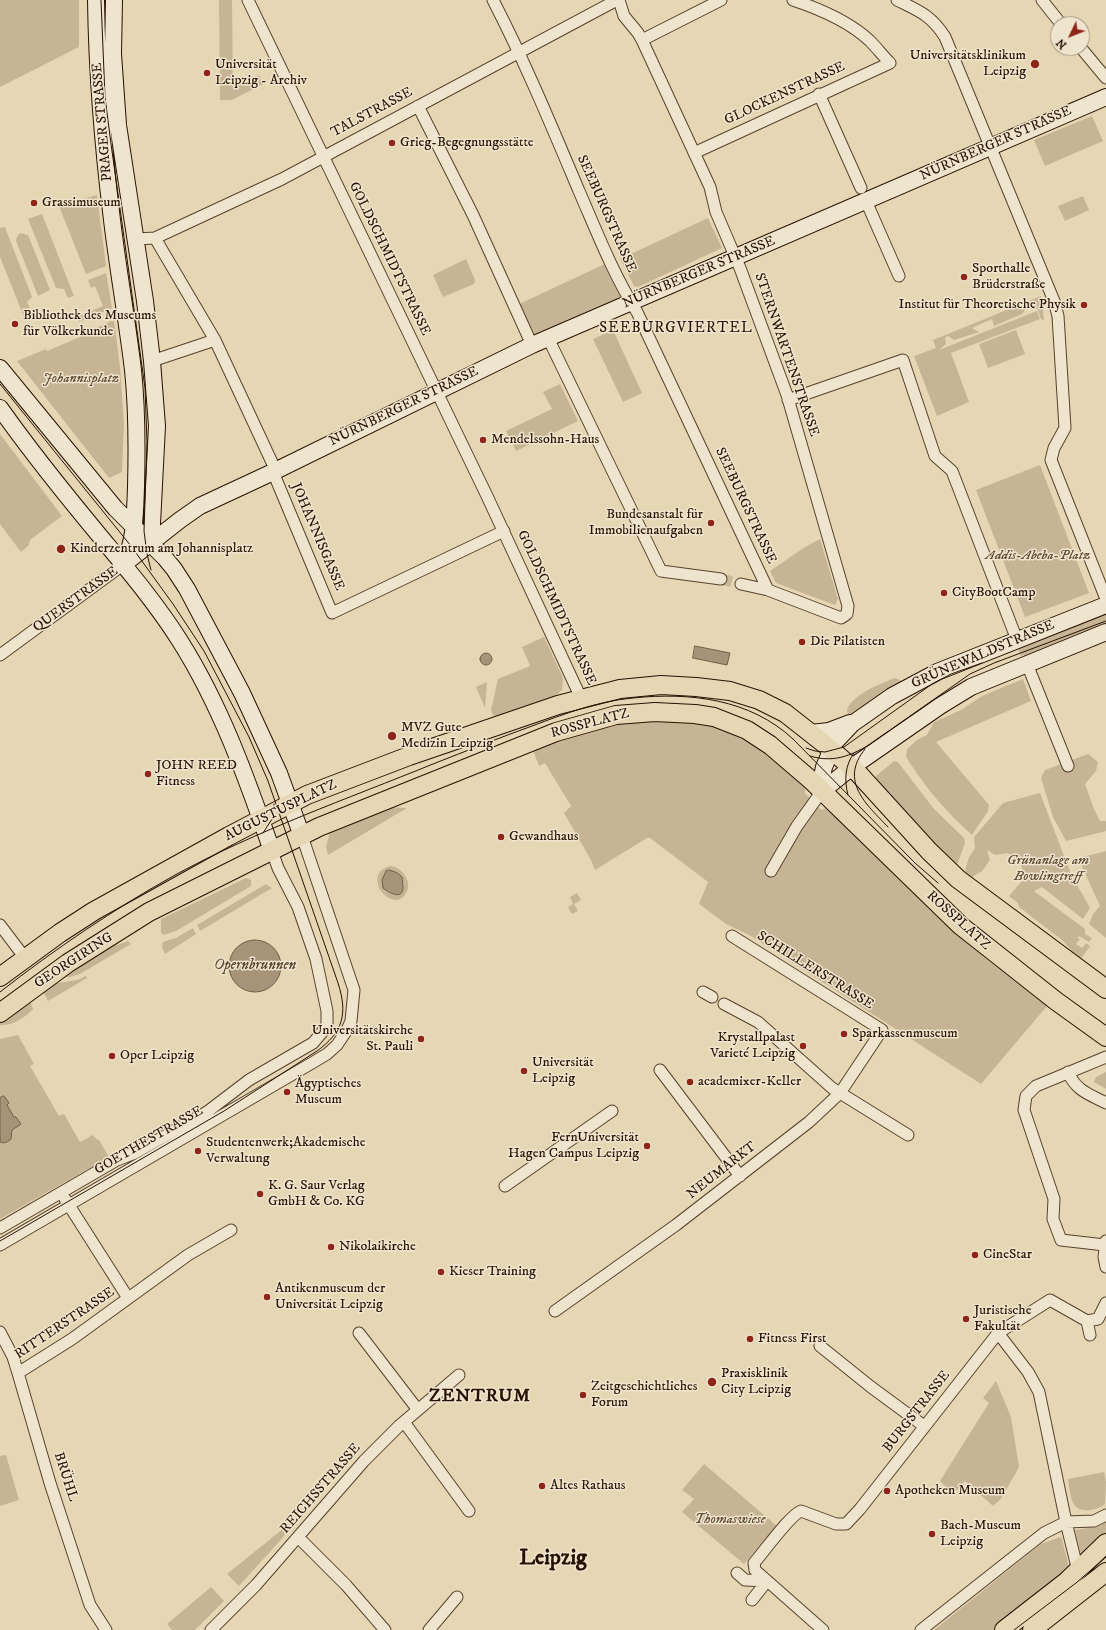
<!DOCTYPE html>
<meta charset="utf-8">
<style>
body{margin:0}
#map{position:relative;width:1106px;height:1630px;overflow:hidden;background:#e6d7b4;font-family:"IM FELL DW Pica",serif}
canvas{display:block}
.north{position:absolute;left:1050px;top:16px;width:40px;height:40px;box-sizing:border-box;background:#efe5ce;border:1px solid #9f907c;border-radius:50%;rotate:227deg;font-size:11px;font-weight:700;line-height:16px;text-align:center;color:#271100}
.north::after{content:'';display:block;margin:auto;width:14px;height:18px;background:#8f2418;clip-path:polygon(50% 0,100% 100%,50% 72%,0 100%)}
</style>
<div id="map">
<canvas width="1106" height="1630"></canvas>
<div class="north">N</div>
</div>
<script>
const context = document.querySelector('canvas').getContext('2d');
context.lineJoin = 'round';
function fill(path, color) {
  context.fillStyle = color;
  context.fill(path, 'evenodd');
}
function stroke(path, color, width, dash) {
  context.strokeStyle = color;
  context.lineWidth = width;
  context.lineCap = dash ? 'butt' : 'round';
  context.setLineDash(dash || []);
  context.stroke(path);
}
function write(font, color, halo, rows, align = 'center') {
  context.font = font + ' "IM FELL DW Pica",serif';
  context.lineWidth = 3;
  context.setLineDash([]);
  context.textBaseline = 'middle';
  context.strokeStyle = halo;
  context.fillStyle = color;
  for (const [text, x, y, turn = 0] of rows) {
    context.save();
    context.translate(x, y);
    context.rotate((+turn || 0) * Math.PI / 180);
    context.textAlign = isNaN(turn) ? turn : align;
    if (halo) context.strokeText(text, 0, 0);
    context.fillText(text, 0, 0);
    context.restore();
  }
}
fill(new Path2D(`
 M0,0H79V47L0,87Z
 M219,0H232L233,87L259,75L263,84L232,100H220Z
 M1092,116L1103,141L1045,166L1034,140Z
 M97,195L106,266L86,274L59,206Z
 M1083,196L1089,210L1065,221L1058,206Z
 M42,214L74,296L68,298L64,289L56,288L28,219Z
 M708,218L722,248L638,287L634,286L620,259Z
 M5,227L32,297L27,302L32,313L24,317L0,257V228Z
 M20,233L28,235L50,290L38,296L16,241L17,237Z
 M466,259L475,280L474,284L443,297L433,275Z
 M609,262L629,302L532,345L515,306Z
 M106,273L112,308L79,322L76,317L103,306L95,286L91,288L88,280Z
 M1041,296L1044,320L1041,319L1038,310L1032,305L1027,308L1022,314L994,326L992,319L972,328L979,332L954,340L948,336L945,338L946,344L939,350L1037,311L1040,319L951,353L969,402L937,416L914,356L936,348L933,340Z
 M114,320L120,367L124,423L122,472L109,478L17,361L46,349L47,351L80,337V335Z
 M613,330L642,393L623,402L593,339Z
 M1016,330L1025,354L988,368L979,344Z
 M560,384L578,421L516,451L506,431L552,409L543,392Z
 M0,434L62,516L30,540L29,545L21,552L0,524Z
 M1040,465L1089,593L1025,617L976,490Z
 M820,539L838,599L835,605L776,583L770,571L805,547Z
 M1106,612V626L1025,659L1024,655L1021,656L1018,648Z
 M544,637L563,678L562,690L553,698L497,717L493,715L491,710L498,679L530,666L522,647Z
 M895,678L904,682L899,685L887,689L848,716L847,709C855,693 880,684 895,678Z
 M1023,679L1031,701L936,742L989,805L988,811L972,835C944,810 926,788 906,757L907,749L917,740L927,735L934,722L961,710L982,696Z
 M487,682L485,708L476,687Z
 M634,721C651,721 671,718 689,721C736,728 768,754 803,785L805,787V793L821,810L827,808L870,844L986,959L1047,1006L981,1084L751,936L726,924L699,904L708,882L650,838H647L595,870L591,860L564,813L571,806L545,763L539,766L533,750L587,730Z
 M1088,754L1098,762L1096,771L1085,784L1094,809L1100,821H1106V831L1066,841L1053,817L1041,778L1045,770Z
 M894,761L898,762L934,809L964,838L965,843L956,868L922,832L876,779V776Z
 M1040,793L1071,874L1090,908L1083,919L1042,887L1034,891L1085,929V934L1092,938L1089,942L1079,936L1077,938L1080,939L1076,944L1082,948L1086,943L1090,946L1080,960L1062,940L1019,907L1018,903L1009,896L1021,882L1024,881L1021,864L1008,853L995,855L987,850L990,860L982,871L969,879L964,874L969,857L975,848L974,837L1003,803Z
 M386,807L407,808L328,855L326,847L330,831Z
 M1106,851V938L1089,924L1093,914L1100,906L1078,858Z
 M390,866C403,867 415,884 404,896C389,912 361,874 390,866Z
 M246,878L251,880V886L176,931L164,935L161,933V919Z
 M266,884L272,888L200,931L197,925Z
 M577,893L581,900L574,904L578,911L572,914L568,907L573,904L570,897Z
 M193,928L196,934L165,954L162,947L163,942L176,938Z
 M128,941L131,944L80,974L70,977H58L115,942L117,945Z
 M86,976L87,978L48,1001L42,989C55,980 72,984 86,976Z
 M30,1001L33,1009C25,1018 12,1026 0,1025V1019Z
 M18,1035L34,1064L30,1066L59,1116L64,1114L80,1142L93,1135L96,1139L99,1140L109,1157L0,1219V1039Z
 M1106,1072V1089L1094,1082L1096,1077Z
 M996,1381L1011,1417L1019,1467L1001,1499L993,1506L965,1481L953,1494L940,1481L989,1403L983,1398Z
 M6,1455L19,1500L0,1506V1456Z
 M704,1464L777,1526L744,1564L682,1512L694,1499L682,1490Z
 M1104,1472L1106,1482L1105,1504C1096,1511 1078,1515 1072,1501C1070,1494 1069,1486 1068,1479Z
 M1106,1522V1537L1081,1555L1075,1530L1100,1526Z
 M284,1528L287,1533L239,1586L227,1574Z
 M1060,1537L1062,1539L1070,1572L996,1630H934L1041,1544Z
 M211,1587L224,1601L195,1630H172L167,1624Z`), '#c6b595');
const water = new Path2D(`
 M695,646L730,653L727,665L693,658Z
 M480 659a6 6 0 1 1 12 0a6 6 0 1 1-12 0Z
 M389,870C393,871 399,873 402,877C403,880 402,884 403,886C404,901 389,893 383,888L382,880L386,871Z
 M229 966a26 26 0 1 1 52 0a26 26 0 1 1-52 0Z
 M4,1096L9,1103L7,1105L14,1117H16L21,1124L12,1130L11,1139C8,1142 4,1144 0,1142V1098Z`);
fill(water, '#a59477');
stroke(water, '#736047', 1);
stroke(new Path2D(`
 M721,579L741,584`), '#c9b999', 11, [11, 5.5]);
const street = new Path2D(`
 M248,0L487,496L581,698
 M493,0C525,62 552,127 579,191C597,232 613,274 637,312L768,590
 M619,0L624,16L638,33L642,40L710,187L716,212L740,268L787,395L848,606L847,614L841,618L768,590L741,584
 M897,0C919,11 931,15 945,37L1054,301L1058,316L1065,428L1054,448L1051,460L1106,599
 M1042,0L1061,24
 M642,40L721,0
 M1081,48L1106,78
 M819,94L861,188
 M418,106L473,215L532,345
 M694,153L890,63C883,56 877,48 870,41C850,22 820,9 793,0
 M866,201L899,276
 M155,238L215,340L276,471
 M136,239L155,238L282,179L617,0
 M548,338L661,571L721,579
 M152,361L215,340
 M788,400L903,360L935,456L952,471L1017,640
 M273,472L332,613L504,531
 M0,655L124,564
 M1027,664L1068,766
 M771,871L797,826L822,791
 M0,925L25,958
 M703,992L712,997
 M724,1004L758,1022L832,1088L908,1135
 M660,1070L740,1176
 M1068,1072C1076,1091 1089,1094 1106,1103
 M505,1186L612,1111
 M65,1199L128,1298
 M0,1228L117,1160L135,1153L207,1112L249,1080L313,1043L324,1030L327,1024V1011L316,959L298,907L278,868L272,851
 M1106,1241L1104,1257L1106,1267
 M0,1245L312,1063L327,1054L337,1045L347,1030L351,1021L354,990L302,836
 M1105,1245L1061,1240L1053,1219L1054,1199L1024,1110L1026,1096L1036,1086L1106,1057
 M555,1311L676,1225L809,1122L840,1093L882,1030L732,936
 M1087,1321L1090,1335
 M0,1332L13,1357L18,1373L50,1483L90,1605L106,1630
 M359,1333L418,1410
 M998,1333L1028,1372L1039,1392L1066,1522L1076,1563L1080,1570
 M820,1346L871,1387L924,1426
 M18,1373L72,1339L188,1255L231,1230
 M404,1422L469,1511
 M299,1538L346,1585L385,1630
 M737,1573L745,1580L767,1581
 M752,1600L767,1581
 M211,1630L256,1585L364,1461L399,1426L459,1375
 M429,1630L457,1597
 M823,1630L755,1570L754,1563C763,1553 790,1515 801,1511L836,1524H846L860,1509L998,1333L1050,1300L1087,1321L1098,1319L1106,1303
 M921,1630L1044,1533L1066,1522L1094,1521L1106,1515`);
const secondary = new Path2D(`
 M96,0C97,73 103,147 112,220C118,270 127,320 133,370C137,408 137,449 136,487C135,514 135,540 124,564
 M114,0L113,54L118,125L145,301L152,361L157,426L151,543
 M0,368L115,508L165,558L174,569L187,589L242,693L279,773L302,836
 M0,408C31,452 65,494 99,535C127,569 156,603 180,641C221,706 247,779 272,851
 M124,564L180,520L200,506L273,472L532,345L1106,97
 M811,733L829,731L850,723
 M822,791L821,782L824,767L835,742L852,724L892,696L937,672L1106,605
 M822,791L852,767L940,706L971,687L1106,632`);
const primary = new Path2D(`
 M0,977L60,933L94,911L229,836L307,795L409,756L558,705L620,689L661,685L696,687L730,691L759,700L785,713L827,746L858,773L929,851L958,879L1106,989
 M0,1013L68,963L149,912L319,827L556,732L616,715L655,712L695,714L714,717L747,730L770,745L812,781L961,926L1056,1001L1106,1037
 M1004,1630L1067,1581L1106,1543
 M1032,1630L1106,1572`);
stroke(street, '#57422d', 13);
stroke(secondary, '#271100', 18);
stroke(primary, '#271100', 20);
stroke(street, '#efe5ce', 11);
stroke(secondary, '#efe5ce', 16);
stroke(primary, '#e6d7b4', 18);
stroke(new Path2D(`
 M101,0L105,97L111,144L145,388L147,442L144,531L147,554L151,570
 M0,384L131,546L173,604L204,651L249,737L268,781L338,983C348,1014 343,1032 317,1051L224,1111L0,1241
 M806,748L815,751L825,752L844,747L932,684L951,674L982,663
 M865,749C839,781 866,804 888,827
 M810,756C833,763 850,756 869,745L970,674L994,663L1106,621
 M848,795C844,780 845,765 854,753
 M263,833L272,819L274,804
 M0,992C55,949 114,909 175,875C258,830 347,799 433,764C466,751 499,738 532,726C564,714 598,701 633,698C690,692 750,699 793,739L915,863L938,883
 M1014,1630L1076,1583L1106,1557`), '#271100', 1);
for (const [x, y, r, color] of [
 [1035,64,5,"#8f2418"],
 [207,73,4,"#8f2418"],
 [392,143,4,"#8f2418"],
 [34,203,4,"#8f2418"],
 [964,277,4,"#8f2418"],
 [1084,305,4,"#8f2418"],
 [15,324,4,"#8f2418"],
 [483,440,4,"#8f2418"],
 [711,523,4,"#8f2418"],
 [61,549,5,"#8f2418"],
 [944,593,4,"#8f2418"],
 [802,642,4,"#8f2418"],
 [392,736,5,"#8f2418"],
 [148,774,4,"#8f2418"],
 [501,837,4,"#8f2418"],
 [844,1034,4,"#8f2418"],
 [421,1039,4,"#8f2418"],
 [803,1046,4,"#8f2418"],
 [112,1056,4,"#8f2418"],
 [524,1071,4,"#8f2418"],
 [690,1082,4,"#8f2418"],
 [287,1092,4,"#8f2418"],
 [647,1146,4,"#8f2418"],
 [198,1151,4,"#8f2418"],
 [260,1194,4,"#8f2418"],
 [331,1247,4,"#8f2418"],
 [975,1255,4,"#8f2418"],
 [441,1272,4,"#8f2418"],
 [267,1297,4,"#8f2418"],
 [966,1319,4,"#8f2418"],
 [750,1339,4,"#8f2418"],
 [712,1382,5,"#8f2418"],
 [583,1395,4,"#8f2418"],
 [542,1486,4,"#8f2418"],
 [887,1491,4,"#8f2418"],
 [932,1534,4,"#8f2418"]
]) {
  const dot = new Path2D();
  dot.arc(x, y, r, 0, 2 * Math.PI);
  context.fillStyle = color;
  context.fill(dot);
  stroke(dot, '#efe5ce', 1.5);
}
write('14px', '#271100', '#efe5ce', [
 ["Universitätsklinikum",1026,56,"right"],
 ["Leipzig",1026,72,"right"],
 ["Universität",215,65],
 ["Leipzig - Archiv",215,81],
 ["Grieg-Begegnungsstätte",400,143],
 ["Grassimuseum",42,203],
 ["Sporthalle",972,269],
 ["Brüderstraße",972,285],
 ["Institut für Theoretische Physik",1076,305,"right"],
 ["Bibliothek des Museums",23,316],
 ["für Völkerkunde",23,332],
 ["Mendelssohn-Haus",491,440],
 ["Bundesanstalt für",703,515,"right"],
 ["Immobilienaufgaben",703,531,"right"],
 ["Kinderzentrum am Johannisplatz",70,549],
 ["CityBootCamp",952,593],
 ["Die Pilatisten",810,642],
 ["MVZ Gute",401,728],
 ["Medizin Leipzig",401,744],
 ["JOHN REED",156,766],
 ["Fitness",156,782],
 ["Gewandhaus",509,837],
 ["Universitätskirche",413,1031,"right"],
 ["St. Pauli",413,1047,"right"],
 ["Sparkassenmuseum",852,1034],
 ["Krystallpalast",795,1038,"right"],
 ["Varieté Leipzig",795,1054,"right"],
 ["Oper Leipzig",120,1056],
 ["Universität",532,1063],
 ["Leipzig",532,1079],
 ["academixer-Keller",698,1082],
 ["Ägyptisches",295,1084],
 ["Museum",295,1100],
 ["FernUniversität",639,1138,"right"],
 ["Hagen Campus Leipzig",639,1154,"right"],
 ["Studentenwerk;Akademische",206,1143],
 ["Verwaltung",206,1159],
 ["K. G. Saur Verlag",268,1186],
 ["GmbH & Co. KG",268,1202],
 ["Nikolaikirche",339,1247],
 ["CineStar",983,1255],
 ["Kieser Training",449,1272],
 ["Antikenmuseum der",275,1289],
 ["Universität Leipzig",275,1305],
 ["Juristische",974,1311],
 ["Fakultät",974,1327],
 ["Fitness First",758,1339],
 ["Praxisklinik",721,1374],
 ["City Leipzig",721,1390],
 ["Zeitgeschichtliches",591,1387],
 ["Forum",591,1403],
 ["Altes Rathaus",550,1486],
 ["Apotheken Museum",895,1491],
 ["Bach-Museum",940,1526],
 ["Leipzig",940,1542]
], 'left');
write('14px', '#271100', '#efe5ce', [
 ["GLOCKENSTRASSE",785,94,-25],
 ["TALSTRASSE",372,113,-28],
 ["PRAGER STRASSE",103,122,-95],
 ["NÜRNBERGER STRASSE",996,144,-24],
 ["SEEBURGSTRASSE",606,214,66],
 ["GOLDSCHMIDTSTRASSE",389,259,64],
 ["NÜRNBERGER STRASSE",699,273,-23],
 ["STERNWARTENSTRASSE",786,355,71],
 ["NÜRNBERGER STRASSE",404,407,-26],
 ["SEEBURGSTRASSE",745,506,65],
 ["JOHANNISGASSE",317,537,67],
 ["QUERSTRASSE",76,600,-36],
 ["GOLDSCHMIDTSTRASSE",556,608,65],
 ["GRÜNEWALDSTRASSE",983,655,-23],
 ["ROSSPLATZ",590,724,-15],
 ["AUGUSTUSPLATZ",281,811,-26],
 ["ROSSPLATZ",958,921,42],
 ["GEORGIRING",74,961,-33],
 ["SCHILLERSTRASSE",815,971,32],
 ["GOETHESTRASSE",149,1141,-30],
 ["NEUMARKT",722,1171,-38],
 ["RITTERSTRASSE",65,1324,-34],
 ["BURGSTRASSE",917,1412,-52],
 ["BRÜHL",65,1477,72],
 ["REICHSSTRASSE",321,1489,-49]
]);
write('italic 14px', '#5f4a34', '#efe5ce', [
 ["Johannisplatz",81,379],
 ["Addis-Abeba-Platz",1038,556],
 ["Grünanlage am",1048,861],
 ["Bowlingtreff",1048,877],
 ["Thomaswiese",730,1520]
]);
context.letterSpacing = '1px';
write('15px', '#271100', '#efe5ce', [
 ["SEEBURGVIERTEL",676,329]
]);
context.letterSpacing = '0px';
write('italic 15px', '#594530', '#efe5ce', [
 ["Opernbrunnen",255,966]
]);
context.letterSpacing = '1px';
write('bold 18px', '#271100', '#efe5ce', [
 ["ZENTRUM",480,1397]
]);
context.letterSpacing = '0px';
write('bold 22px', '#271100', '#efe5ce', [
 ["Leipzig",553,1559]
]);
</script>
